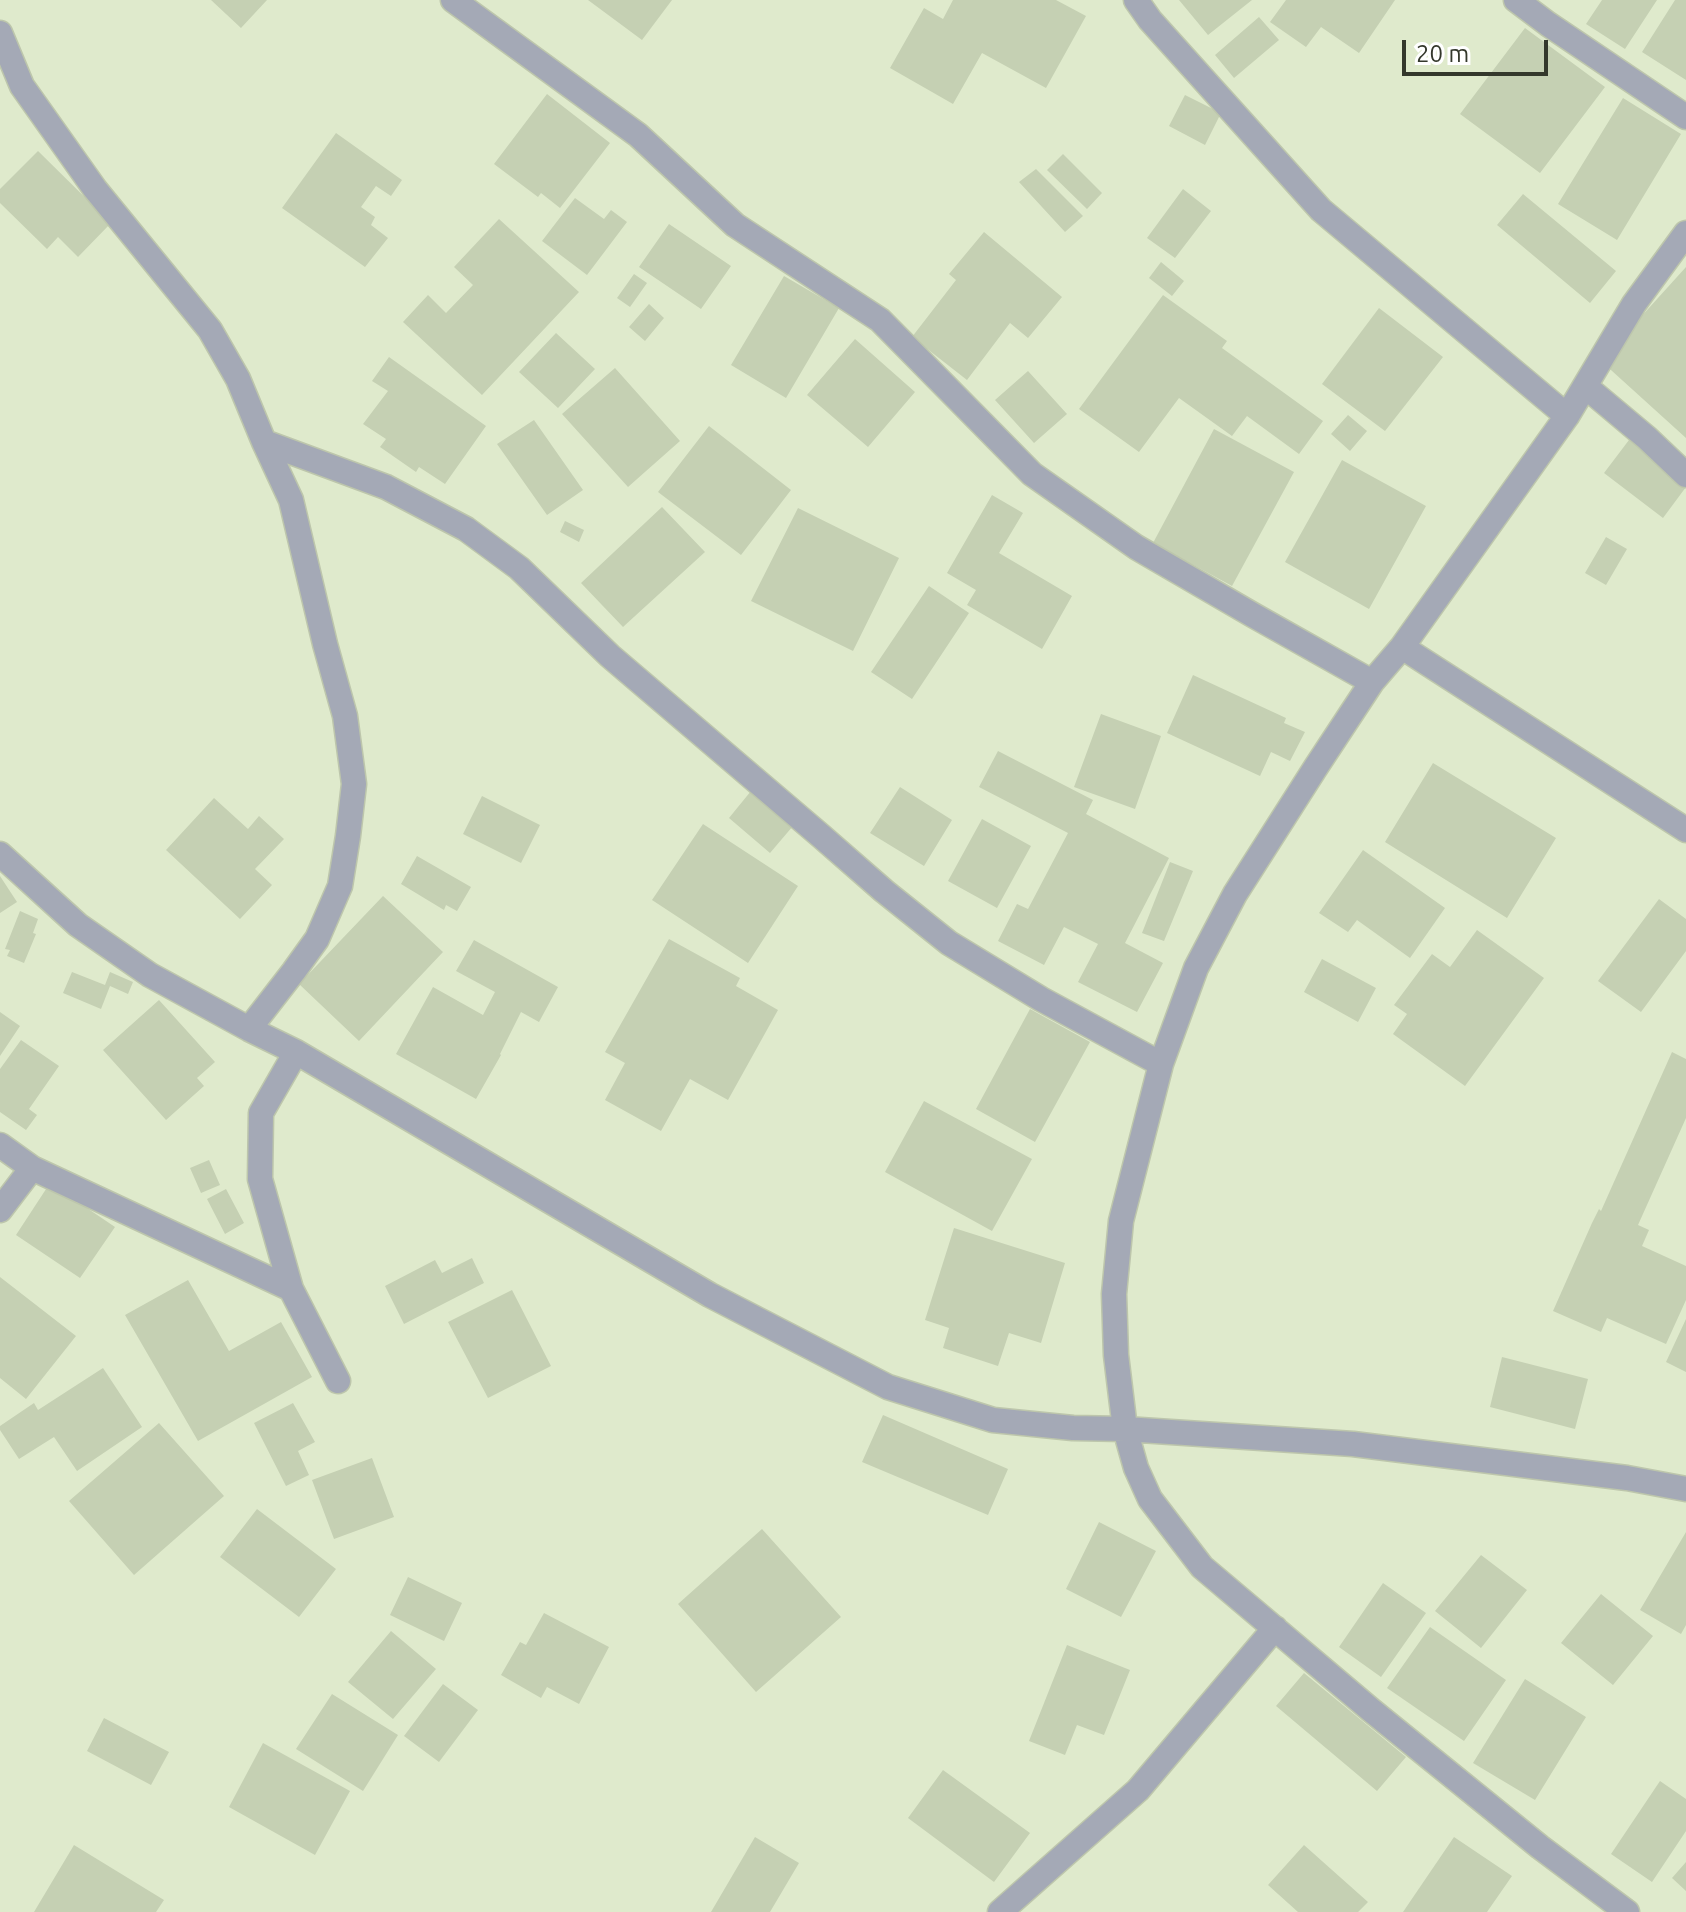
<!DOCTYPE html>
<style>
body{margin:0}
#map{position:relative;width:1686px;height:1912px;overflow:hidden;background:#dfeacc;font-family:Ubuntu,sans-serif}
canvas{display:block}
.scale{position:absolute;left:1402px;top:40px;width:146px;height:36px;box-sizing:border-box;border:4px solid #34382c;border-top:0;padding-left:10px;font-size:24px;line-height:28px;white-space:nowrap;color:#34382c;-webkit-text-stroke:6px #fff;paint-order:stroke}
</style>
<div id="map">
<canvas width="1686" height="1912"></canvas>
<div class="scale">20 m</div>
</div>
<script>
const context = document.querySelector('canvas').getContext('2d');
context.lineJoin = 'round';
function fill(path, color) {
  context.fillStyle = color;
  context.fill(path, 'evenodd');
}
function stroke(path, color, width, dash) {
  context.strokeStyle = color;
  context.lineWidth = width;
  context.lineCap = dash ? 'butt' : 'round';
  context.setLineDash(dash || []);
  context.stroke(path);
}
fill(new Path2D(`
 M211,0H267L241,28Z
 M588,0H672L642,40Z
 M953,0H1056L1086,16L1046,88L982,53L953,104L890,68L924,8L943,19Z
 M1179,0H1252L1208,35Z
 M1286,0H1395L1359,53L1321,27L1306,47L1270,22Z
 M1602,0H1657L1625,49L1586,24Z
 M1675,0H1686V80L1642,52Z
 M1259,17L1279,40L1234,78L1215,55Z
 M1525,28L1605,87L1540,173L1460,114Z
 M547,94L610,143L560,208L541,193L538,197L494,164Z
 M1185,95L1221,113L1205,145L1169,126Z
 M1623,98L1681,134L1617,240L1558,204Z
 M336,133L402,180L391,196L376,186L361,207L375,217L371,225L388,238L365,267L282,208Z
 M38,151L111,223L78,257L58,237L47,249L0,203V189Z
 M1063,154L1102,193L1087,209L1047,170Z
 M1036,169L1083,216L1065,232L1019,182Z
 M1183,189L1211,211L1175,258L1147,238Z
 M1523,194L1616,271L1590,303L1497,225Z
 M575,198L604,219L611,210L627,222L587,275L542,241Z
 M499,219L579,292L482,395L403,322L428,295L446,313L473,285L454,267Z
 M669,224L731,266L701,309L639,267Z
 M984,232L1062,297L1028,338L1010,323L967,380L912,337L956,280L949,274Z
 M1161,262L1184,281L1172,296L1149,278Z
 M1686,267V438L1601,361Z
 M634,274L647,283L630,307L617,298Z
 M784,276L839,308L786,398L731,365Z
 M1163,295L1227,341L1222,348L1323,421L1299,454L1247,416L1232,436L1179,398L1139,452L1079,409Z
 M649,304L664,318L645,341L629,327Z
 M1379,308L1443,357L1385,431L1322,384Z
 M556,333L595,369L558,408L519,372Z
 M855,339L915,392L868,447L807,395Z
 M389,357L486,426L445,484L419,467L416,472L380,447L386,439L363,424L388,391L372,381Z
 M615,368L680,441L628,487L562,414Z
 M1028,371L1067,414L1034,443L995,400Z
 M1348,415L1367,431L1350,451L1331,434Z
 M534,420L583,490L547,515L497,444Z
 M709,426L791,490L741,555L658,492Z
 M1214,429L1294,472L1232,586L1153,543Z
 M1629,440L1686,483V487L1663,518L1604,473Z
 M1342,460L1426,506L1369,609L1285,562Z
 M992,495L1023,513L999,553L1072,596L1042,649L967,605L976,590L947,573Z
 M662,507L705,552L623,627L581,583Z
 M798,508L899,558L853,651L751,601Z
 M565,521L584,530L579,542L560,532Z
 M1606,537L1627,549L1606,585L1585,573Z
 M929,586L969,613L912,699L871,672Z
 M1193,675L1286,718L1284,723L1305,732L1290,761L1271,752L1260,776L1167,733Z
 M1101,714L1161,736L1135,809L1074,787Z
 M998,751L1093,800L1086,814L1169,858L1125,943L1163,963L1137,1012L1078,982L1098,944L1064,927L1044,965L998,941L1017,904L1028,909L1068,833L979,787Z
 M1433,763L1556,838L1507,918L1385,842Z
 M900,787L952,820L924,866L870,833Z
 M751,791L793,826L770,853L729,818Z
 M482,796L540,825L521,863L463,834Z
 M214,798L248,829L259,816L284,839L255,869L272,885L240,919L166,850Z
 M982,819L1031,846L997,908L948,881Z
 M703,824L798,886L748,963L652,900Z
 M1363,850L1445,908L1410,958L1357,920L1348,932L1319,913Z
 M417,856L471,887L457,911L446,905L444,910L401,884Z
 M1170,862L1193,871L1164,941L1142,933Z
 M0,876L17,902L0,913Z
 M383,896L443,952L359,1041L299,984Z
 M1659,899L1686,919V951L1641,1012L1598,981Z
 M20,911L38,919L33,933L36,934L24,963L7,956L10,950L5,949Z
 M1477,930L1544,978L1465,1086L1393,1034L1407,1014L1394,1005L1432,954L1450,967Z
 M669,939L740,978L736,986L778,1010L728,1100L690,1079L661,1131L605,1100L625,1063L605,1052Z
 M474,940L558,987L539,1022L521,1012L500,1054L501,1055L476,1099L396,1054L433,987L483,1015L495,992L456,971Z
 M1322,959L1376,988L1358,1022L1304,992Z
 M72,972L105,985L110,972L133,982L128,994L110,986L101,1009L63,993Z
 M159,1000L215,1062L197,1078L204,1086L166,1120L103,1050Z
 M1030,1009L1090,1042L1035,1142L976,1109Z
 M0,1012L20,1026L0,1056Z
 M21,1040L59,1066L29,1109L37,1115L26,1130L0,1112V1069Z
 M1672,1052L1686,1059V1118L1638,1225L1649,1230L1642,1246L1686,1266V1300L1666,1344L1607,1318L1601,1332L1553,1311L1592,1223L1599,1209L1601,1211Z
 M924,1101L1032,1159L992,1231L885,1172Z
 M209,1160L220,1185L201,1193L190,1168Z
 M50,1183L115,1227L80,1278L16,1235Z
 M226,1189L244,1223L225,1234L207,1199Z
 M954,1228L1065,1263L1041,1343L1009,1333L998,1366L943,1348L949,1328L925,1320Z
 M472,1258L484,1283L404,1324L385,1286L435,1260L442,1273Z
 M0,1277L76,1336L26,1399L0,1378Z
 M188,1280L229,1351L281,1322L312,1377L198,1441L125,1315Z
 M512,1290L551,1366L488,1398L448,1322Z
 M1686,1319V1372L1666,1362Z
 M1502,1357L1588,1379L1575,1429L1490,1407Z
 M103,1368L142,1427L77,1471L54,1437L19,1459L0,1430V1426L34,1403L38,1410Z
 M293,1403L315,1442L298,1451L309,1475L286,1486L254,1423Z
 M883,1415L1008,1469L988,1515L862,1462Z
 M159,1423L224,1496L134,1575L69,1501Z
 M372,1458L394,1517L334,1539L312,1480Z
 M257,1509L336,1569L299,1617L220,1557Z
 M1099,1522L1156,1551L1121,1617L1066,1589Z
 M762,1529L841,1617L756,1692L678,1604Z
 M1686,1532V1625L1681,1634L1640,1610Z
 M1481,1555L1527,1590L1481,1648L1435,1611Z
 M408,1577L462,1603L444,1641L390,1615Z
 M1383,1583L1426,1613L1381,1677L1339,1647Z
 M1601,1594L1653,1636L1613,1685L1561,1643Z
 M544,1613L609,1647L579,1704L547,1687L541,1698L501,1675L520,1642L526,1645Z
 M1430,1627L1506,1680L1464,1741L1387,1688Z
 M391,1631L436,1669L393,1719L348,1682Z
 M1067,1645L1130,1670L1104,1735L1077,1725L1065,1755L1029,1741Z
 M1304,1673L1406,1757L1377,1791L1276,1706Z
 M1525,1679L1586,1717L1535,1800L1473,1763Z
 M443,1684L478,1710L439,1762L404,1736Z
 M332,1694L398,1735L363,1791L296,1749Z
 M104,1718L169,1752L151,1785L87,1751Z
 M263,1743L350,1791L315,1855L229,1807Z
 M943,1770L1030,1833L994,1882L908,1818Z
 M1660,1781L1686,1799V1831L1652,1882L1611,1854Z
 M755,1837L799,1863L770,1912H711Z
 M1454,1837L1512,1876L1487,1912H1403Z
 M74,1845L164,1900L156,1912H34Z
 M1304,1845L1368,1902L1358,1912H1298L1268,1885Z
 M1686,1862V1891L1672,1878Z`), '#c5d0b3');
const minor = new Path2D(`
 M453,0L638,135L735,225L880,320L1032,474L1136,547L1253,615L1372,682
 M1136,0L1150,20L1321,210L1567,416
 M1516,0L1548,24L1686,117
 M0,33L22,86L95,189L210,330L238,379L264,442L291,500L325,644L345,716L354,784L348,836L340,886L317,939L294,971L249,1029
 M1585,386L1647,438L1686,475
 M264,442L386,487L466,529L519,568L610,656L821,836L884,891L949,943L1041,999L1161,1064
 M1402,647L1686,830
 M0,854L78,925L150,975L249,1029L296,1052L710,1295L888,1387L993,1420L1073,1428L1125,1429L1353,1444L1627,1478L1686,1489
 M296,1052L261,1113L260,1179L291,1289L338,1381
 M0,1145L32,1168L291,1289
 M0,1210L32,1168
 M1000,1912L1138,1790L1275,1628
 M1627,1912L1540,1847L1371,1710L1202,1567L1150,1499L1136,1468L1125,1429L1116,1355L1114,1294L1121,1221L1161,1064L1196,968L1235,894L1316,767L1372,682L1402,647L1567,416L1634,304L1686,233`);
stroke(minor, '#bdc6ac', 27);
stroke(minor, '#a4a9b6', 24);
</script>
